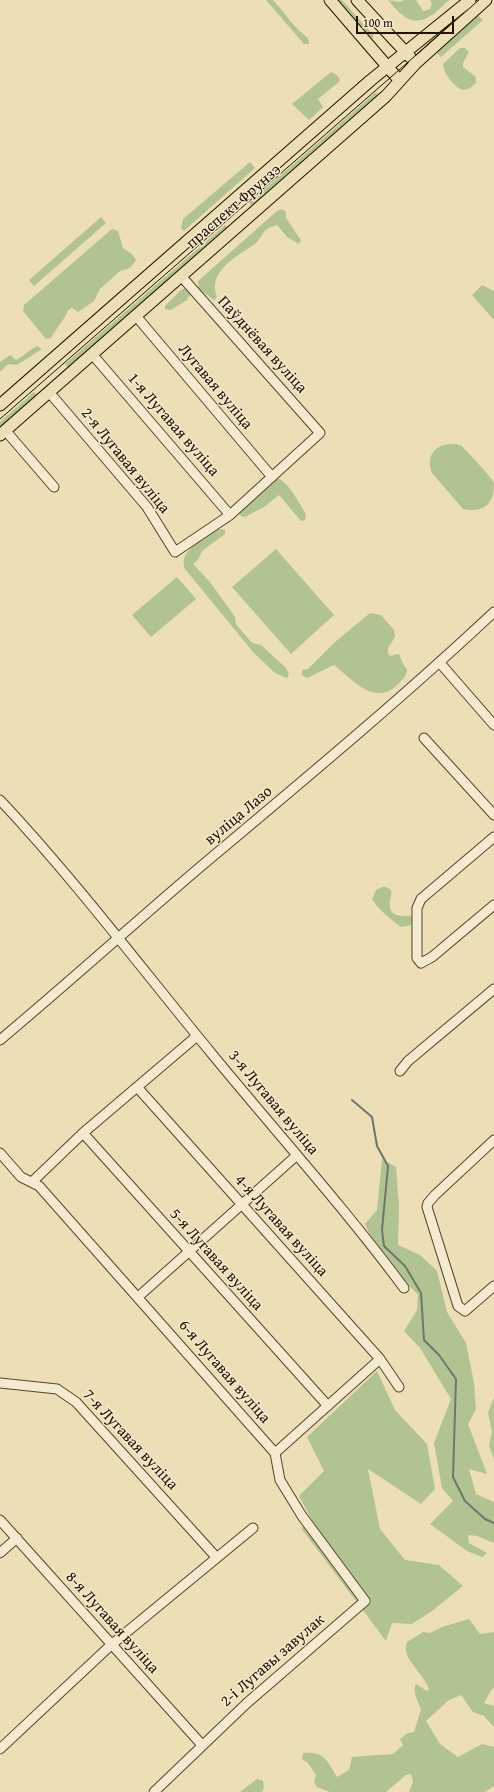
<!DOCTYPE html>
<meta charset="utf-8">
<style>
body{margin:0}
#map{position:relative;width:494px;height:1792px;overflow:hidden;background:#ecdfb5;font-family:"Gentium Book Plus",serif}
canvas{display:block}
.scale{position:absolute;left:356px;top:16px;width:98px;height:18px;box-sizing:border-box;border:2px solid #241200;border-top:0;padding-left:5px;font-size:12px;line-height:14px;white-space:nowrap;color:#241200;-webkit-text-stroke:3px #f3eacf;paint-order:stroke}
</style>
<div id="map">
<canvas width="494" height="1792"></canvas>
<div class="scale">100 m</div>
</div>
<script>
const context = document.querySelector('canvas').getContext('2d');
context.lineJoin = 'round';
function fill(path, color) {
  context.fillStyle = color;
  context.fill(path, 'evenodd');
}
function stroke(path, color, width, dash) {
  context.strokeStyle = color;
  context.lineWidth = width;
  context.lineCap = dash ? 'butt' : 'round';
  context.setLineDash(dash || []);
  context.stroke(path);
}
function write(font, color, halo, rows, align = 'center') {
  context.font = font + ' "Gentium Book Plus",serif';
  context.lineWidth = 3;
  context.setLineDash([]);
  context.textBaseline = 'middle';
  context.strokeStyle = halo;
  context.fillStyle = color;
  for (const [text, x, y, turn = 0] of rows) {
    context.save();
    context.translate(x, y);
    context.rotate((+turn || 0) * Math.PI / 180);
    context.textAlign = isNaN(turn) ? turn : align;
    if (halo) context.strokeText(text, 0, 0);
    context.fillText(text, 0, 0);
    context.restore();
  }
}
fill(new Path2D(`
 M266,0H273C285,13 294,28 308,38L309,44H304Z
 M337,0H342L374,36L371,39Z
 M388,0L400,2L404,0H416L423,11L430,9L432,4L430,0H449C425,24 412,31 388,0Z
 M477,14L483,20L441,57L435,51Z
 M460,48H465L469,52L463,63V67L476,77V83L470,88L463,90C454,87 443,73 443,64Z
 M331,72L338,76L340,81L318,99L323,107L309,120L292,104Z
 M376,92L379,96L253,207L249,203Z
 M250,162L255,168L184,231L181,228L183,219Z
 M282,209L286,212V218L301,240L299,244L287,237L277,225C258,230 265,238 252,246C235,257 207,273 217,297L214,300L199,289L198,281L277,211Z
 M101,217L106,223L34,286L29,280Z
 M225,225L228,228L68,368L65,364Z
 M112,229L118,231L123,248L132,254L136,260L130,268L120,271L100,289L94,301L78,312L72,308L68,310C65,320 56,328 51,338L46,339L23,311L24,305Z
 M482,285L494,291V320L472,295Z
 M185,288L188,289L191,293L187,300L171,310L165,309V306L181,290Z
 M37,346L42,349L17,365L8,364L0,372V362L10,355L16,360C24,356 29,350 37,346Z
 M34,392L37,395L0,427V422Z
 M449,444H456L462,446C469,454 491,476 494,483C494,491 493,500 487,505C479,511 471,511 463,509L432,473C426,458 433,446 449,444Z
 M278,478C291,485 298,502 306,514L305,520L301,521L279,495L264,507L245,517L241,516L239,513Z
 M218,529L225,530V534L202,551L198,560L193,564L210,582L235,617L236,624L252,643L261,645L285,667L289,674L287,678L275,673L253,652L185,569C177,551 205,538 218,529Z
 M276,549L334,615L291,654L232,587Z
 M177,577L196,599L151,637L132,615Z
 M370,613L381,615L394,630L395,637L388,648V653L390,656L399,654L403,664L407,669C407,677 401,681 396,686C374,706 352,679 334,665L307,678L302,675V670L308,669L335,642Z
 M382,887H386L391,890C392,894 391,896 390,900C388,917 399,916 411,916L413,920L411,925L401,927C390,919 379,910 372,899L376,890Z
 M382,1159L396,1167L399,1205L398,1245L420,1255L437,1271L447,1312L466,1343L474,1383L476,1409L468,1424L487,1474L469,1469L476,1494L494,1502V1543L477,1536L468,1535L469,1543L487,1553L482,1557L467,1551L430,1524L453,1501L442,1488L434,1443L451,1399L420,1348L404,1331L417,1310L418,1295L377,1251L365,1224L377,1210Z
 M377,1371L395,1410L427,1444L435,1489L421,1504L368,1469L380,1529L405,1560L439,1565L463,1586L432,1611L412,1624L392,1623L386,1641L301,1528L312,1520L299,1496L324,1471L307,1437Z
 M494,1397V1459L489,1446L492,1432L488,1413Z
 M469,1619L480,1634L494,1632V1688L492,1689L484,1703L494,1706V1727L484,1716L473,1712L461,1695L449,1700L426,1721L440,1744L458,1757L482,1744L494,1747V1786L485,1792H409L413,1782L411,1774L406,1775L386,1792H330L317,1787L314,1782L316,1775L308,1763L302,1759L303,1753C325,1751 327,1761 337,1777L349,1770L352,1757L393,1754L403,1745L400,1739L408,1733L414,1732L421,1709C418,1702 412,1691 416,1684L427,1691L429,1689C425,1677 407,1661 406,1651C405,1648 406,1645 407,1642L423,1632L430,1633L442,1627Z
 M257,1779L263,1781L264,1788L262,1792H240Z`), '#b2c392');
stroke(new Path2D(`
 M352,1100L372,1117L377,1146L388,1166L382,1230L384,1246L405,1266L421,1293L424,1340L439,1355L456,1379L453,1477L465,1501L485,1519L494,1523`), '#6b786c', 2);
const minor = new Path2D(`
 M136,316L272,477
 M92,354L230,515
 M49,392L147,507L175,552L230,515L320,433L181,276
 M5,430L54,487
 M440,663L494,725
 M424,738L494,815
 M0,800C75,880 142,969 212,1054C276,1132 344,1207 404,1288
 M494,837L421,899L417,908V958L421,963L432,957L494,905
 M0,1040C67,984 132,925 199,868C299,784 399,701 494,612
 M400,1071L408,1061L494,989
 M137,1087L380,1359L399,1387
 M83,1133L328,1406
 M494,1140L435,1195L428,1203L427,1207L458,1306L465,1311L494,1286
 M0,1153L21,1177L39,1186L275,1453L280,1480L302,1516L365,1601L247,1703L154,1792
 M32,1182L83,1133L197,1036
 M138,1297L296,1156
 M0,1383L57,1389L76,1402L217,1558
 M275,1453L380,1359
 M0,1520L202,1745
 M0,1553L17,1538
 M0,1749L111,1645L253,1528`);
const major = new Path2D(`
 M330,0L399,80
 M357,0L410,57
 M0,405L371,80L470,0
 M0,435L386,96L415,64L486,0`);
stroke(minor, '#56452d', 11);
stroke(major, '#241200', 13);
stroke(minor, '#f3eacf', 9);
stroke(major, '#ecdfb5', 11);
stroke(new Path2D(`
 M0,419L479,0`), '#241200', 1);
write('16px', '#241200', '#f3eacf', [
 ["праспект Фрунзэ",234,207,-41],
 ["Паўднёвая вуліца",262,345,48],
 ["Лугавая вуліца",215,387,50],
 ["1-я Лугавая вуліца",173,425,49],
 ["2-я Лугавая вуліца",125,461,51],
 ["вуліца Лазо",239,816,-40],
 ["3-я Лугавая вуліца",273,1103,50],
 ["4-я Лугавая вуліца",281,1226,48],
 ["5-я Лугавая вуліца",216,1260,48],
 ["6-я Лугавая вуліца",224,1372,49],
 ["7-я Лугавая вуліца",130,1440,47],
 ["8-я Лугавая вуліца",112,1623,48],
 ["2-і Лугавы завулак",273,1661,-41]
]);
</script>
